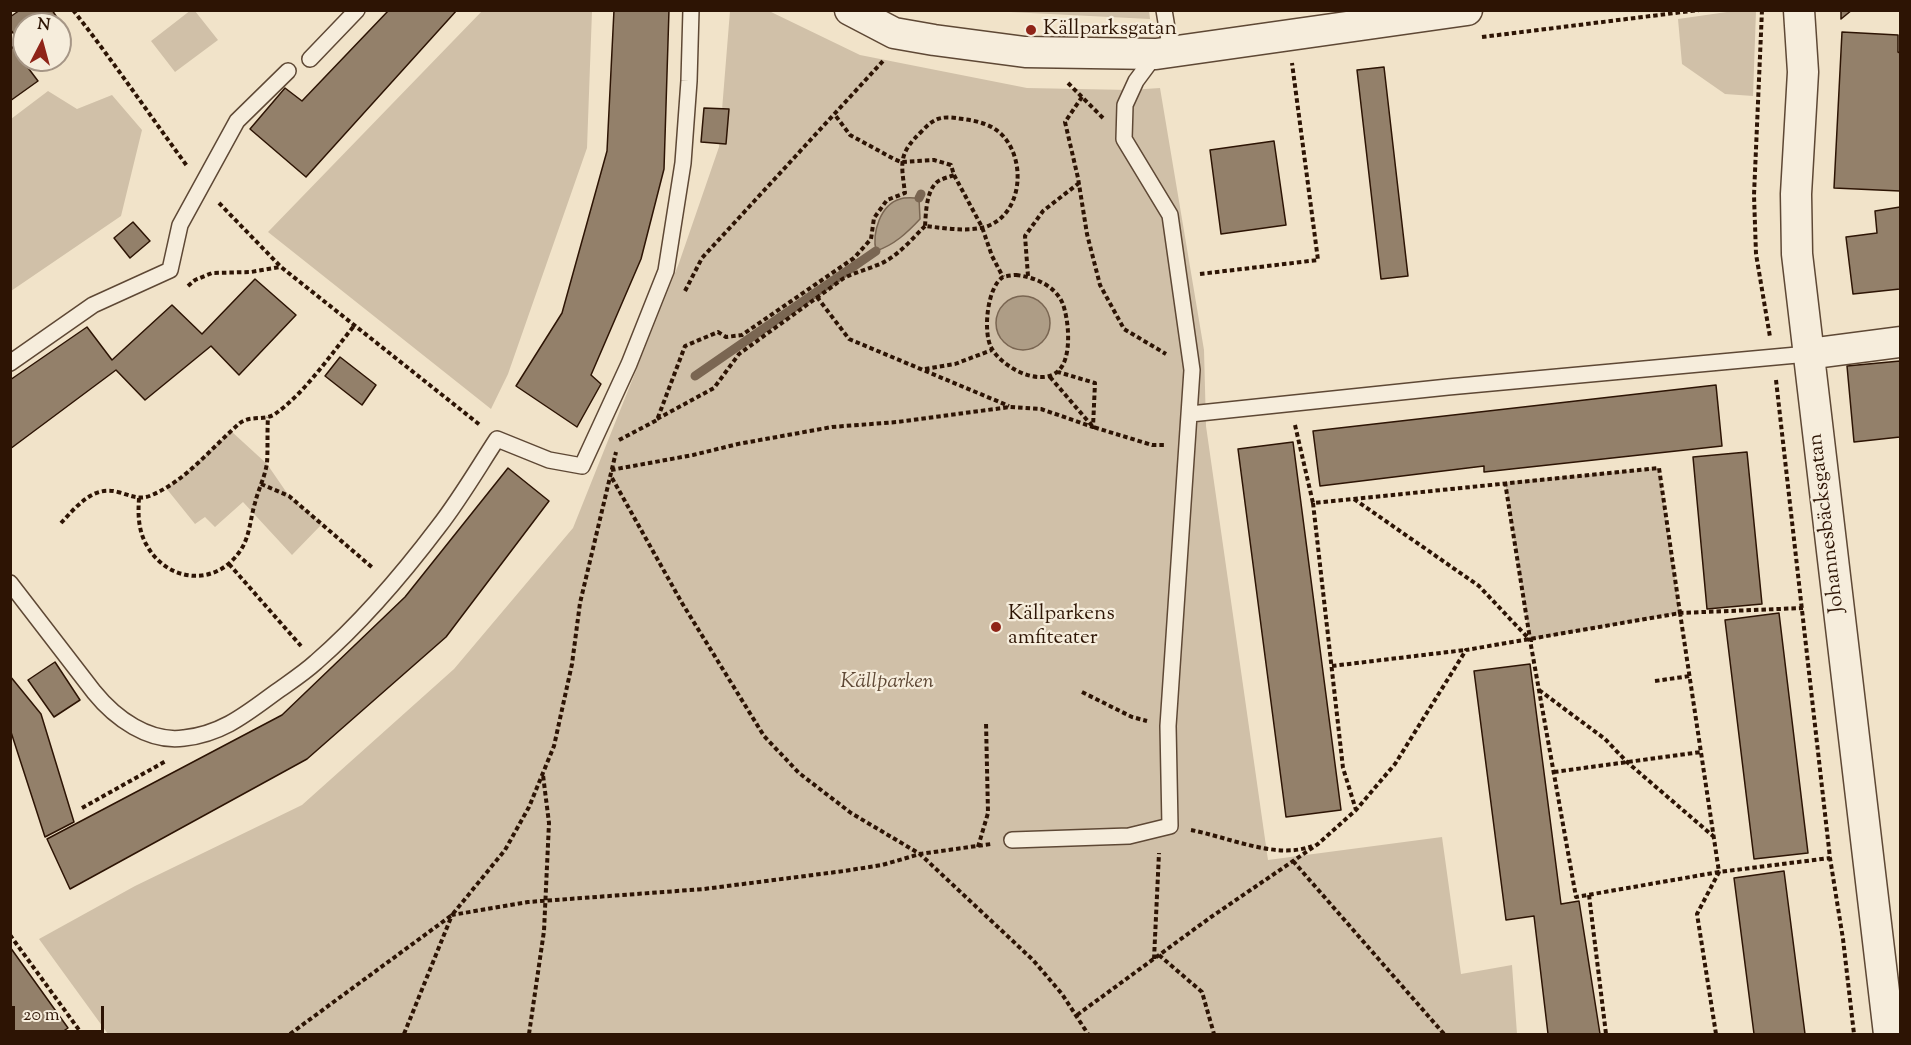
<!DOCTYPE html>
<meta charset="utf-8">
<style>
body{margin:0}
#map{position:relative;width:1911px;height:1045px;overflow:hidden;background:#f1e3c9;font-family:"Sorts Mill Goudy",serif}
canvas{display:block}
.frame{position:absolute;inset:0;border:12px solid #2d1404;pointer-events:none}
.north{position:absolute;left:12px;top:12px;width:60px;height:60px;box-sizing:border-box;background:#f6eddc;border:2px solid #a69686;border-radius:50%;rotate:6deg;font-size:16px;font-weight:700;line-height:24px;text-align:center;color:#2d1404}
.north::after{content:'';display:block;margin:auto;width:21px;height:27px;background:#8f2418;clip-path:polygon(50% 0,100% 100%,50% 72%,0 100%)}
.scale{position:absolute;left:12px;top:1006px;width:92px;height:27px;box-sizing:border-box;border:3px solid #2d1404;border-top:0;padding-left:8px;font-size:18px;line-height:21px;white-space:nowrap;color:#2d1404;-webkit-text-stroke:4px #f6eddc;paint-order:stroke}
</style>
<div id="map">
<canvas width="1911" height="1045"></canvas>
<div class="frame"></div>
<div class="north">N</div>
<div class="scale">20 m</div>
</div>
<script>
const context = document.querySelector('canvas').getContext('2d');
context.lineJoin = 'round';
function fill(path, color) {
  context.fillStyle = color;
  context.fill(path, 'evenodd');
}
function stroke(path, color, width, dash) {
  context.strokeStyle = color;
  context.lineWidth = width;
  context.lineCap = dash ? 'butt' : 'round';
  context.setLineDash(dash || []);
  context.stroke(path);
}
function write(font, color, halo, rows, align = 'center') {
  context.font = font + ' "Sorts Mill Goudy",serif';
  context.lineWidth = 4.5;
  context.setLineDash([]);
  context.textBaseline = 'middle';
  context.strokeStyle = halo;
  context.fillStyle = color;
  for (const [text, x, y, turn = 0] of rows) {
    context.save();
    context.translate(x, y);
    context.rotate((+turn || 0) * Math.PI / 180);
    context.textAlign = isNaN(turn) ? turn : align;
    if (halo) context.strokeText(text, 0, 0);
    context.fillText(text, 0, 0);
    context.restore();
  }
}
fill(new Path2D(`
 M191,10L195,11L218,40L175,72L151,41Z
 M483,10L592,11L587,148L508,374L491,409L268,232Z
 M1741,10L1756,11L1753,96L1725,94L1682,64L1678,19Z
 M730,11H769L860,55L1027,88L1130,90L1160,88L1204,350L1206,426L1268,860L1442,837L1461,974L1512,965L1517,1034H108L39,939L135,886L302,805L454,669L573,528L679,263L719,147Z
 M987,11H1149L1150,19L990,11Z
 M48,91L77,109L112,95L142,130L121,216L11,291V119Z
 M231,431L267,464L289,496L322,524L292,555L243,502L215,527L205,517L195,524L166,488L183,476Z
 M1659,468L1680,613L1530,640L1505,482Z`), '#d0c0a8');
const water = new Path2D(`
 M919,198L920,219C907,233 894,245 876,251C872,233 880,205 900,199C905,197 913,198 919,198Z
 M996 323a27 27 0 1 1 54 0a27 27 0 1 1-54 0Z`);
fill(water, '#ae9d86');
stroke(water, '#7a6652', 1.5);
stroke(new Path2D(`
 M919,198L921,194
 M695,376L876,251`), '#7a6652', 9);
const building = new Path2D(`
 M20,10H52L56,16L44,24H24V38L20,42L10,29V17Z
 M389,10H457L306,177L250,129L285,88L302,101Z
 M614,10H669L664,169L641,259L591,375L601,384L577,427L516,386L562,313L607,151Z
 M1841,10H1852L1841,19Z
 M1842,32L1898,35V52L1900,53V191L1834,188Z
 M10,44L38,81L10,101Z
 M1384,67L1408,276L1381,279L1357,70Z
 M704,108L729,109L726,144L701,142Z
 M1274,141L1286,225L1221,234L1210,150Z
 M1900,207V289L1853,294L1846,237L1877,233L1875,211Z
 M133,222L150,241L130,258L114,238Z
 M255,279L296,315L239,375L211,346L145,400L116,370L10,449V380L87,327L112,360L172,305L202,334Z
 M340,357L376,385L362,405L325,376Z
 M1900,361V437L1854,442L1847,366Z
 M1716,385L1722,446L1484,472V466L1320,486L1313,431Z
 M1293,442L1341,810L1286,817L1238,449Z
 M1747,452L1762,604L1707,609L1693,457Z
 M508,468L549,501L446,637L307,759L70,889L47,839L282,715L405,597Z
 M1779,613L1808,853L1754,859L1725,620Z
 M55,662L80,700L54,717L28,680Z
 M1530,664L1561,904L1579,901L1600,1034H1548L1534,916L1506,920L1474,671Z
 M10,676L41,714L74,822L45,837L10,729Z
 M1784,871L1805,1034H1754L1734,878Z
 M10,947L68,1028L59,1034H10Z`);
fill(building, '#93806a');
stroke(building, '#2d1404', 1.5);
const lane = new Path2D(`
 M1164,10L1171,52
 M310,59L357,10
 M10,363L93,305L170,270L180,225L237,121L288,71
 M1190,414L1448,387L1808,354
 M10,583L94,692C115,718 149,743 184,738C222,734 246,714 276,692C290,682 304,673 316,662C362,622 402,575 439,526C460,499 478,468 497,439L549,460L582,466L629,364L666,271L683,163L689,81L691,10
 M1012,840L1129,836L1170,826L1168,726L1192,370L1170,215L1124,139L1125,105L1136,81L1156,54`);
const street = new Path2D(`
 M850,10L894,33L934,40L1025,52L1156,54L1467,10
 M1799,10L1803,72L1796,194L1797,254L1889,1034
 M1808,354L1900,342`);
stroke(lane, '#5e4835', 18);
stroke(street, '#5e4835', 33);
stroke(new Path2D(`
 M73,10C113,61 149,114 187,166
 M1762,10L1754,195L1756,254L1770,337
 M1482,37L1699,10
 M1068,83L1103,118
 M1082,97L1065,122L1078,178L1087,234L1100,285L1124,329L1166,354
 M954,175L982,227L992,256L1003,277
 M219,203L281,267L480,425
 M1200,274L1318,260L1292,63
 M1016,275C1034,277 1054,285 1062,302C1069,318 1073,360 1057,372C1038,387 1000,366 991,347C983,332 987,287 1003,277C1006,276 1013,275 1016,275Z
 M1028,276L1025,236L1043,211L1079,183
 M188,286L195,280L212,273L251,272L280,267
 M685,291L702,258L883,61
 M817,297L849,339L1009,406
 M925,369L955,364L992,350
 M1050,377L1093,427L1152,445H1164
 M1776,380L1830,858L1843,939L1854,1034
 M657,419L714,388L739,354L844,278C856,272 868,269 880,264C898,256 912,239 925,226
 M1295,425L1313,503
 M619,440L657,420L685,346L718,332L726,337L742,335L854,258L871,239L874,218L887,200L905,193C901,162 898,154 922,131C936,116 943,116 963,119C978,121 994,125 1004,137C1027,164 1021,216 985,227C966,232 944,228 925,226C926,213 926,193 936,183C940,179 949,177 954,175L951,165L934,160L901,162L894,159L850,135L835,115
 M611,470L693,455L738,444L832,427L897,422L1010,407L1041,409L1093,427L1095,383L1058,372
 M612,478L682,603L764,736L799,773L851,813L920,854L1033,960L1062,994L1088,1034
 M1505,482L1530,639
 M261,484L289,496L374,569
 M139,498C138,514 138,529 146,544C166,582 215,588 240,551C250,537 250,519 255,503C258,490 265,477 267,463C268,448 267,432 268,417
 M1354,499L1479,586L1530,640
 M61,523C76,507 93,485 118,492C130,495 139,501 152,495C187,480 212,447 240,423C251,415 264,421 275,414C305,393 331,354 354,326
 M229,564L301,646
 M1679,613L1803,608
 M1533,640H1530L1576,897L1719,872L1680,613
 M1332,666L1465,650
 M1655,681L1690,676
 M1539,690L1605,739L1627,762L1713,836
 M1082,692L1132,717L1147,721
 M1554,772L1701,752
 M82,808L166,761
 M1191,830C1228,837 1277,860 1312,846
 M978,847L988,813L986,722
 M1293,861L1444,1034
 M1589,895L1606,1034
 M10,935L82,1034
 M1159,955L1202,992L1214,1034
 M1154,959L1159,853
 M1077,1015L1211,917L1318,844L1356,810L1395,764L1466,650L1680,613L1659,468L1313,503L1343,768L1356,810
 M290,1034L452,915L505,850L529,807L554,746L572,664L580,603L616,452
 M404,1034L452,915L528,902L704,889L844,871L882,865L920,854L991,844
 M529,1034L544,931L549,823L543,775
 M1716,1034L1697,914L1719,872L1830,858`), '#2d1404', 4, [4.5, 3]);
stroke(lane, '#f6eddc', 15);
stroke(street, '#f6eddc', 30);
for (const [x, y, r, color] of [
 [1031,30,6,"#8f2418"],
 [996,627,6,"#8f2418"]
]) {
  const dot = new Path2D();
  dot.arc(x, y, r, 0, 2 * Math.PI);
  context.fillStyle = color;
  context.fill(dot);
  stroke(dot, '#f6eddc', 2);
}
write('21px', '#2d1404', '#f6eddc', [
 ["Källparksgatan",1043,30],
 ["Källparkens",1008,615],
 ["amfiteater",1008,639]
], 'left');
write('21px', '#2d1404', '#f6eddc', [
 ["Johannesbäcksgatan",1828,523,-97]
]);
write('italic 21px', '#5e4835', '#f6eddc', [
 ["Källparken",887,683]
]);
</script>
